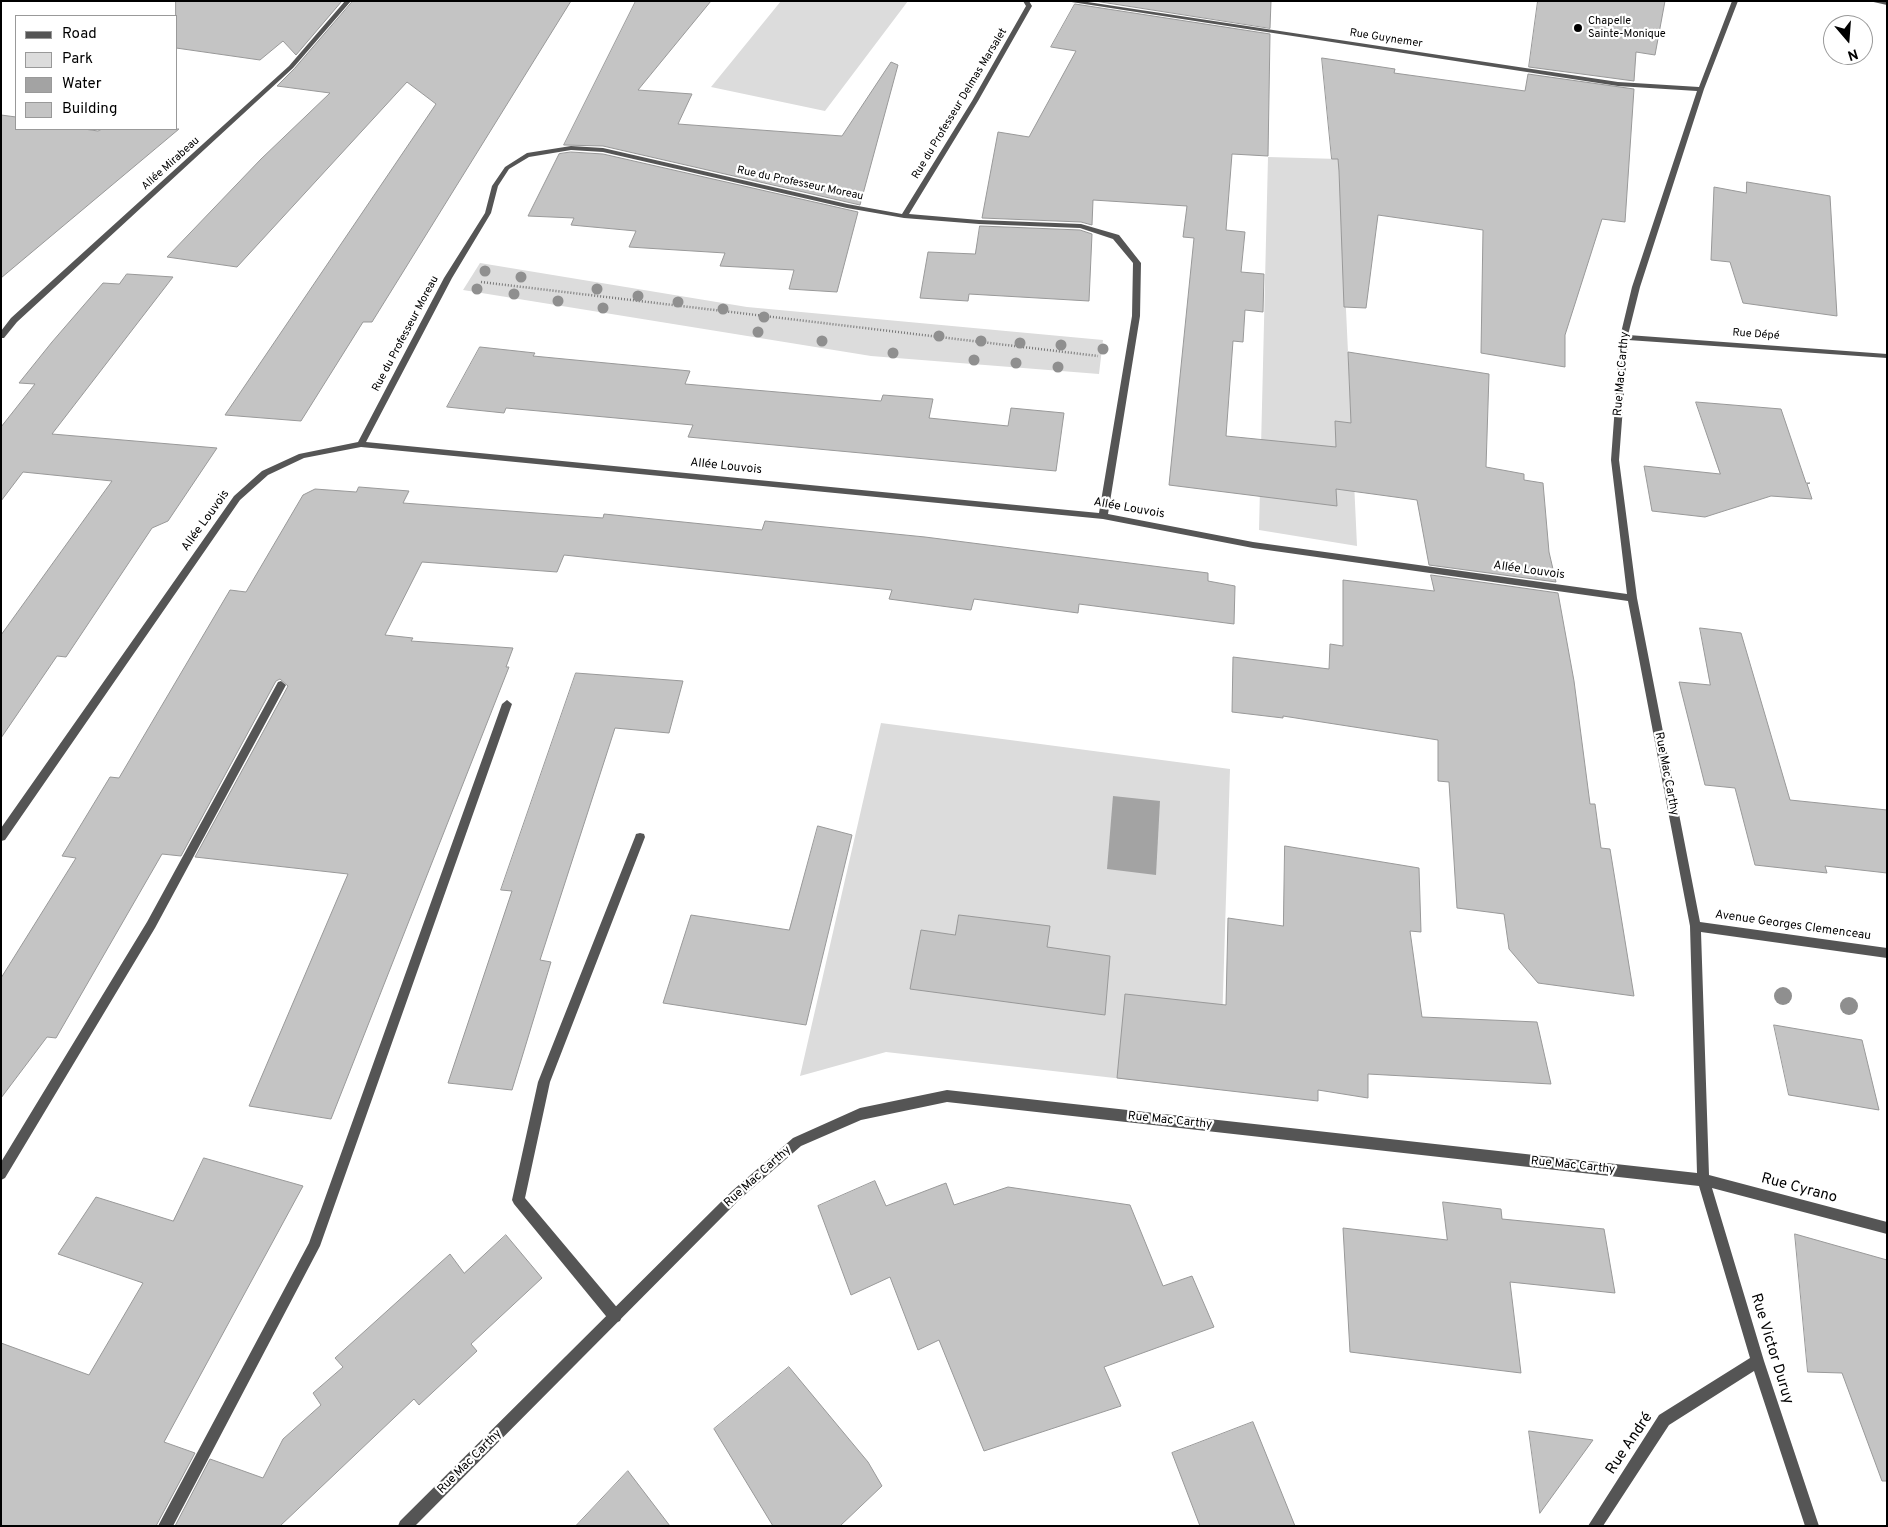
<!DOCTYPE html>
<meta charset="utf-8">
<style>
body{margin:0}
#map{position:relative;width:1888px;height:1527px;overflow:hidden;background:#fff;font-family:Overpass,sans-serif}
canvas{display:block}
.frame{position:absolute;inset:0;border:2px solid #000;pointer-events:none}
.legend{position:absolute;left:15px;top:15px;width:162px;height:115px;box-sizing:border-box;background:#fff;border:1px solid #999;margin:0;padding:6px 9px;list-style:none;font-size:15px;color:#000}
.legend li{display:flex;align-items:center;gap:10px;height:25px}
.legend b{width:25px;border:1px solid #999}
.north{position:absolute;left:1823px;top:15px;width:50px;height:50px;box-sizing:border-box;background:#fff;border:1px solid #999;border-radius:50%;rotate:162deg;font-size:14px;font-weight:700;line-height:20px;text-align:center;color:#000}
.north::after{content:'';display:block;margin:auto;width:18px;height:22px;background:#000;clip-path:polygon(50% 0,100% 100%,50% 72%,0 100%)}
</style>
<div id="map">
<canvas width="1888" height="1527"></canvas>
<div class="frame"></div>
<ul class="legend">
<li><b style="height:6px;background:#555"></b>Road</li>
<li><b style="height:14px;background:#dcdcdc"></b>Park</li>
<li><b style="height:14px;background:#a3a3a3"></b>Water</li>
<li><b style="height:14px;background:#c4c4c4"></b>Building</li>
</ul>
<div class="north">N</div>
</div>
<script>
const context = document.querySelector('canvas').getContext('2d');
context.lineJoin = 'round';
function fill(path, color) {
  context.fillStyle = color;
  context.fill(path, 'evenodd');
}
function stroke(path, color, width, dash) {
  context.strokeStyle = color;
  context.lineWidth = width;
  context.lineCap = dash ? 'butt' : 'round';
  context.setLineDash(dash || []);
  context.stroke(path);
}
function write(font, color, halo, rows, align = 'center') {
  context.font = font + ' Overpass,sans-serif';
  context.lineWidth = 4.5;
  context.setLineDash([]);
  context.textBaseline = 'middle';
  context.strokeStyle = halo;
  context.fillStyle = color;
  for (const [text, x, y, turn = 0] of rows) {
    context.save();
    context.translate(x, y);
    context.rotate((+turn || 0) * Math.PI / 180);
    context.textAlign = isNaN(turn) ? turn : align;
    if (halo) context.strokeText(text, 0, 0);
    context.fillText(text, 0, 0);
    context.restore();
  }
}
fill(new Path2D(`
 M781,1H908L825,111L711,87Z
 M1268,157L1339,159L1357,546L1259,530Z
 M480,263L747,307L1103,340L1099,374L871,356L463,290Z
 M881,723L1230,769L1220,1090L886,1052L800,1076Z`), '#dcdcdc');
fill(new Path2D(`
 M1113,796L1160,801L1156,875L1107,869Z`), '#a3a3a3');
const building = new Path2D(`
 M176,1H342L296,55L283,41L260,60L176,48Z
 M353,1H571L372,322H363L301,421L225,415L436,104L407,82L237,267L167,257L261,159L330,93L277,86L294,69Z
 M636,1H711L638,90L692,94L678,124L842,136L891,62L898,65L860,205L603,146L564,145Z
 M1095,1H1271L1270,28Z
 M1538,1H1665L1655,55L1636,52L1634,81L1529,67Z
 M1075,4L1270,34L1268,156L1232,154L1226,230L1245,232L1241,272L1264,274L1263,312L1245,310L1243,342L1233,341L1226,436L1336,447L1335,421L1351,423L1348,352L1489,374L1486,467L1524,474V480L1543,483L1549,552L1556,582L1429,565L1417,500L1336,489L1337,506L1169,485L1194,238L1183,237L1187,206L1093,200L1092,225L1081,222L982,218L998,132L1029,137L1076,51L1051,47Z
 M1322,58L1395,69L1394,73L1525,91L1528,74L1634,89L1625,222L1602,219L1565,335V367L1481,353L1483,230L1378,215L1366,308L1344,307L1339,171L1338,159H1332Z
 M1,115L16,117V129H84L98,131L102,129H179L1,278Z
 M571,152L603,154L858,212L837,292L789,289L794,270L720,266L725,253L629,247L636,231L571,225L574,218L528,216L559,154Z
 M1747,182L1830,196L1837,316L1743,303L1730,262L1711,260L1714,187L1746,193Z
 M980,226L1080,230L1092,234L1089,301L969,294L968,301L920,298L928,252L975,254Z
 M127,274L173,277L52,434L217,448L168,521L152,528L66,657L57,656L1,738V635L112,481L23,472L1,501V427L35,384L19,383L52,342L103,283L119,284Z
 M480,347L535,353L533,356L690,371L685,384L881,401L883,395L933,399L929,418L1008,426L1011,408L1064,413L1056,471L688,437L693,425L506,408L504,413L447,407Z
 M1696,402L1781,409L1806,483H1810L1807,484L1812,499L1771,496L1705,517L1652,511L1644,466L1720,474Z
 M359,487L409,491L403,503L603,518L604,514L762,530L765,521L925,537L1208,573V581L1235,586L1234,624L1079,604L1078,613L974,599L971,610L889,599L892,590L564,555L557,572L422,562L385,635L413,638L411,641L513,648L506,667H509L331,1119L249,1106L348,874L195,857L288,686L280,679L276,681L181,856L162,854L56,1038L47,1037L1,1098V978L76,858L62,856L110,777L119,778L230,590L246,592L303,495L315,489L356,492Z
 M1431,575L1558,593L1574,681L1590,804H1595L1601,848L1610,849L1634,996L1538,983L1509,949L1504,914L1457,908L1449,782L1438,781V740L1283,716V718L1232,712L1233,657L1329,669L1330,644L1343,646V580L1434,591Z
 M1700,628L1741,633L1790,800L1887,810V873L1825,866L1827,873L1755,865L1735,788L1705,785L1679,682L1710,685Z
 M576,673L683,681L669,733L615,728L540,960L551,962L512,1090L448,1083L512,891L501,890Z
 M818,826L852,835L806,1025L663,1003L691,915L789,930Z
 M1285,846L1419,868L1421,932L1410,931L1422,1017L1537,1022L1551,1084L1368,1074V1098L1318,1090V1101L1117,1078L1125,994L1226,1005L1228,918L1283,926Z
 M959,915L1050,926L1047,947L1110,956L1105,1015L910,989L921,930L955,935Z
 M1774,1025L1862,1040L1879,1110L1789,1095Z
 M204,1158L303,1186L164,1442L195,1453L156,1526H1V1343L89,1375L143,1283L58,1254L96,1197L173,1221Z
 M875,1181L886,1206L946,1183L954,1205L1008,1187L1130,1205L1163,1286L1192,1276L1214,1327L1104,1367L1121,1406L984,1451L939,1340L918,1350L890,1277L851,1295L818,1206Z
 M1443,1202L1501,1209L1502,1219L1604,1229L1615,1293L1510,1282L1521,1373L1350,1352L1343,1228L1447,1240Z
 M1795,1234L1887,1260V1481H1882L1842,1373L1808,1372Z
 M506,1235L542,1278L471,1344L477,1351L419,1405L414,1399L280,1526H175L210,1459L263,1478L283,1439L321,1405L313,1393L343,1367L335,1358L450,1254L464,1273Z
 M789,1367L868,1462L882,1486L840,1526H773L714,1429Z
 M1253,1422L1295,1526H1200L1172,1453Z
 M1529,1431L1593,1440L1540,1513Z
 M628,1471L670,1526H576Z`);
fill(building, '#c4c4c4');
stroke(building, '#999', 1);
stroke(new Path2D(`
 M481,282L1098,356`), '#777', 2.5, [1, 2]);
fill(new Path2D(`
 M281,681L286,685L155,928L5,1178L1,1180V1162L147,922L278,682Z
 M507,700L512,704L320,1246L173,1526H158L309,1243L502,704Z
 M640,833L644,834L645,837L550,1082L525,1198L620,1311L622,1316L620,1321L615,1323L610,1321L514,1204L512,1200L538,1082L635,837L636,834Z`), '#555');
fill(new Path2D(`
 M345,1H351L293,68L17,322L4,338H1V331L11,318L289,66Z
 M1023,1H1029L1032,6L978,101L909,214L979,220L1081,224L1119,235L1141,263L1140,316L1108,514L1253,542L1627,594L1611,460L1620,337L1632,287L1697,91L1618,86L1065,1H1081L1618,82L1699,87L1732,1H1738L1704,89L1640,287L1628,335L1887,354V358L1628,340L1619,460L1637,598L1700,922L1887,948V958L1701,932L1709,1175L1887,1222V1234L1712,1188L1764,1361L1819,1526H1805L1754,1371L1669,1425L1603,1526H1588L1659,1415L1750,1358L1699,1186L947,1102L861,1120L801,1146L740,1199L415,1526H398L400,1521L732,1191L793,1138L860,1108L947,1090L1697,1173L1690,926L1628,601L1253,548L1103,519L361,447L304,458L268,475L240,500L5,840L1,841V828L234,496L262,471L299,454L358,442L444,278L485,213L492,186L505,167L527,153L571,146L603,148L847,204L902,214L972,101L1026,6ZM571,150L603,152L847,208L904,218L979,224L1080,228L1113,239L1133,263L1132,316L1099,513L366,442L452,278L491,213L498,186L509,169L529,157Z
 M1869,1H1887V5Z`), '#555');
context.fillStyle = '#8f8f8f';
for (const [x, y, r] of [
 [485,271,5.5],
 [521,277,5.5],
 [477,289,5.5],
 [597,289,5.5],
 [514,294,5.5],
 [638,296,5.5],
 [558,301,5.5],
 [678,302,5.5],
 [603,308,5.5],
 [723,309,5.5],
 [764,317,5.5],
 [758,332,5.5],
 [939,336,5.5],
 [822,341,5.5],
 [981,341,5.5],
 [1020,343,5.5],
 [1061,345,5.5],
 [1103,349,5.5],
 [893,353,5.5],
 [974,360,5.5],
 [1016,363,5.5],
 [1058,367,5.5],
 [1783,996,9],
 [1849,1006,9]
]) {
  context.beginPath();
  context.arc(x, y, r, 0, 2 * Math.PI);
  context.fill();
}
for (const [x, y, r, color] of [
 [1578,28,5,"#000"]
]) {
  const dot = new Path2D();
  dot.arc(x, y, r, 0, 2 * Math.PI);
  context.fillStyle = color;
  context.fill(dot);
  stroke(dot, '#fff', 2);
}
write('11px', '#000', '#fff', [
 ["Chapelle",1588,22],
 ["Sainte-Monique",1588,35]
], 'left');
write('11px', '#000', '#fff', [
 ["Rue Guynemer",1386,39,9],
 ["Rue du Professeur Delmas Marsalet",960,104,-59],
 ["Allée Mirabeau",171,164,-42],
 ["Rue du Professeur Moreau",800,184,12],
 ["Rue du Professeur Moreau",406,334,-62],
 ["Rue Dépé",1756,335,4]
]);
write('12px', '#000', '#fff', [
 ["Rue Mac Carthy",1622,374,-85],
 ["Allée Louvois",726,467,6],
 ["Allée Louvois",1129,509,10],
 ["Allée Louvois",206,521,-54],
 ["Allée Louvois",1529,571,8],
 ["Rue Mac Carthy",1666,774,79],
 ["Avenue Georges Clemenceau",1793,926,8],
 ["Rue Mac Carthy",1170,1121,6],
 ["Rue Mac Carthy",1573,1166,6],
 ["Rue Mac Carthy",758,1177,-42],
 ["Rue Mac Carthy",470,1462,-45]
]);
write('15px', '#000', '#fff', [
 ["Rue Cyrano",1799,1189,15],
 ["Rue Victor Duruy",1771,1349,73],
 ["Rue André",1630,1444,-56]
]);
</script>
